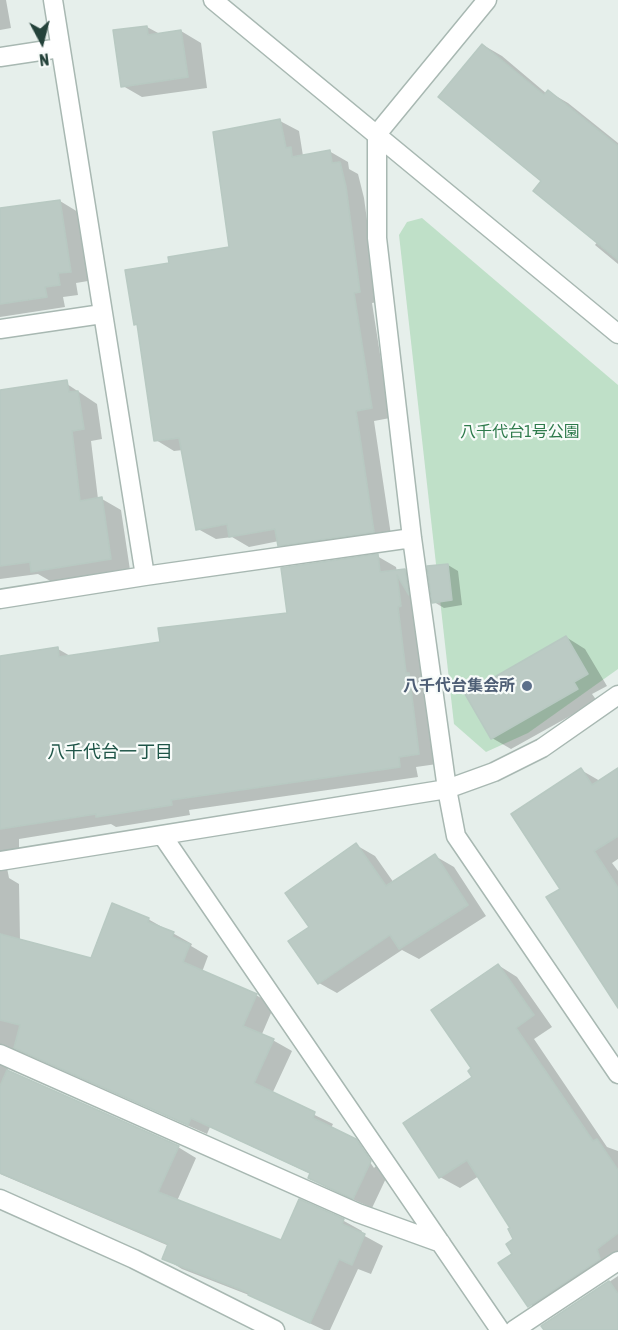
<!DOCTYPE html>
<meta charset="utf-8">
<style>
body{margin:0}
#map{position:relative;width:618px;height:1330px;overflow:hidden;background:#e6efeb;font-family:"Asap Condensed",sans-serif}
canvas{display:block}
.north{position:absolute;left:12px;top:12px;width:60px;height:60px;-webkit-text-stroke:4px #f7fbf9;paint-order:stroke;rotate:173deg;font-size:16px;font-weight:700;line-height:24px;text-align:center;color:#24423a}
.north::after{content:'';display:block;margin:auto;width:21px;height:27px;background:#24423a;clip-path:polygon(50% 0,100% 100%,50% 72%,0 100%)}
</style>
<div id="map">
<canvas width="618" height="1330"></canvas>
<div class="north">N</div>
</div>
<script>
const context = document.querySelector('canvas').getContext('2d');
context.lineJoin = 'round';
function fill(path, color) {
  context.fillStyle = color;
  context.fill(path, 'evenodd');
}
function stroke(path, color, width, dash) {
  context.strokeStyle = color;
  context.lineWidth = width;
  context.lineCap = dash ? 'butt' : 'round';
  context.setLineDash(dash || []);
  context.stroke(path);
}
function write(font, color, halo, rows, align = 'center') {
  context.font = font + ' "Asap Condensed","Noto Sans JP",sans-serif';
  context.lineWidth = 4.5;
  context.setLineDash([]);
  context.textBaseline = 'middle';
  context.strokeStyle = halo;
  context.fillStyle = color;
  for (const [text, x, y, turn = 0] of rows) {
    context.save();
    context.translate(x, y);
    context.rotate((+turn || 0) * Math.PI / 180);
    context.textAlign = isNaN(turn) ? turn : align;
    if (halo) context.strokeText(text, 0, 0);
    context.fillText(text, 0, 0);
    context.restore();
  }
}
fill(new Path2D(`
 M422,218L618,385V669L528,733L486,752L454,724L399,235L407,222Z`), '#bfe0c8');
fill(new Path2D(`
 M0,0H6L11,28L0,30Z
 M147,27L160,34L181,31L201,43L207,88L142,97L123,86Z
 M483,45L502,56L547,94L549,92L568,103L618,143V264L595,245L598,241L543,180Z
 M280,121L299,131L303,156L329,151L348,162L349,169L358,174L364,198L378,302L372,303L390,418L374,421L392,542L297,555L279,545V541L249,547L232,537L216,539L198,529L183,450L174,451L156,440L138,325L136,324L171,264L231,248Z
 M60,201L78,212L88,281L76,283L78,295L63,297L65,307L0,317V210Z
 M67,384L97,404L102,439L91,441L98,499H102L121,510L130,570L52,582L38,574L0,579V394Z
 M377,556L396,567L397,572L405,571L423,581L437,764L416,767L418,777L189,810L190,815L116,827L111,824L19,839V860L7,868L9,878L19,884L20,940L92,960L148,919L192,944L191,946L208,956L202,972L256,995L274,1006L262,1034L292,1051L272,1094L333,1124L331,1128L355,1140L374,1168L376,1166L361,1143L374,1151L389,1172L372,1208L328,1188L310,1178L311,1174L210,1127L207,1134L25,1054L18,1053L8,1061L7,1068L11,1073L178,1147L196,1158L177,1201L282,1242L299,1201L344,1221L362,1231L361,1234L383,1246L371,1274L358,1269L330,1330H324L254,1297L182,1269L164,1258L169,1246L0,1174V662L58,649L72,657L162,643L288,614Z
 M448,565L458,571L462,605L444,608L434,602Z
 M566,637L585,649L607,686L592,694L597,701L511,749L492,738Z
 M581,770L600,781L618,770V859L612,863L618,871V1002L562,889Z
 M356,845L375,856L394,883L435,856L454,867L486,916L419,959L402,950L337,993L319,983L311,928Z
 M498,965L517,977L552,1027L534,1039L607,1147L618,1151V1271L550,1316L531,1305L514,1254L515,1239L512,1228L479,1176L460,1188L440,1177L474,1078L473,1069Z
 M618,1276V1330H548L545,1325Z`), '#0003');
const building = new Path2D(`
 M147,26L148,35L181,30L188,77L121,87L113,30Z
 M482,44L544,95L548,90L618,146V260L533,191L541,181L438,97Z
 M280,119L286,148L291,147L292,157L330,150L332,163L340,162L346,187L360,292L354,293L372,408L356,411L374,532L278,546L275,529L229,537L227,524L196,530L179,438L154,441L137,324L134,325L125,270L169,263L168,257L229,247L213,132Z
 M60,200L71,272L58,273L60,285L45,287L47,297L0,304V208Z
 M67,380L69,392L78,391L84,429L72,431L80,501L102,497L111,559L31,572L30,562L0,566V390Z
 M378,554L380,572L405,569L409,595L397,575L401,606L398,607L406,673H409L419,754L399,757L400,767L171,800L172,805L96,817V814L0,829V656L58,647L59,657L160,642L158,628L287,613L281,568Z
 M448,564L452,600L432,603L427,566Z
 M566,636L588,674L574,682L578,689L491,739L465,694Z
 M581,768L592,785L618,768V836L594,851L618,888V1008L546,897L560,889L511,814Z
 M356,843L386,886L435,854L468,905L399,949L390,935L318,984L288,941L309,927L285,893Z
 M112,903L149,918L148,922L174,932L172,937L190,944L183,962L257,994L243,1026L274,1039L254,1083L315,1112L313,1118L356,1139L371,1161L353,1199L308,1178L310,1173L191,1118L188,1125L14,1048L20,1025L0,1020V934L91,958Z
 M498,964L534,1015L516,1028L593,1141L597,1139L618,1170V1233L597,1249L600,1259L528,1307L498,1263L512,1254L506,1244L513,1239L508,1229L510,1228L467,1160L439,1178L403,1123L472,1077L468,1071L471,1068L431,1010Z
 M7,1070L179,1146L158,1192L281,1240L299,1199L344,1219L342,1224L365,1234L352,1265L339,1259L310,1323L248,1295L249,1293L162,1259L168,1244L0,1173V1086Z
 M609,1281L618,1294V1330H544L541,1326Z`);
fill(building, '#bbcac4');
stroke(building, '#b8c9c2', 1.5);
const minor = new Path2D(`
 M53,0L145,576
 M487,0L377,134V238L412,538L447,789L456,836L618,1074
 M0,57L60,48
 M0,329L102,314
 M0,599L145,576L412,538
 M162,835L500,1330
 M0,861L447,789L494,772L542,748L618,695
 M0,1054L358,1213L441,1243
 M0,1199L134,1259L275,1330
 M514,1330L618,1261`);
const tertiary = new Path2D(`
 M213,0L618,334`);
stroke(minor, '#a8b8b2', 21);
stroke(tertiary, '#a8b8b2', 21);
stroke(minor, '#fff', 18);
stroke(tertiary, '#fff', 18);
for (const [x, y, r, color] of [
 [527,686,6,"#5c6f8a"]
]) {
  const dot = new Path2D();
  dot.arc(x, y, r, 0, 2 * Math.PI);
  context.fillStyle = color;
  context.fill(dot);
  stroke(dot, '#f7fbf9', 2);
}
write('16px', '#2d7a4b', '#f7fbf9', [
 ["八千代台1号公園",520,432]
]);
write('bold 16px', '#4e5e75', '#f7fbf9', [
 ["八千代台集会所",515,686]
], 'right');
write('18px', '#1f5548', '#f7fbf9', [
 ["八千代台一丁目",110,752]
]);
</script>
